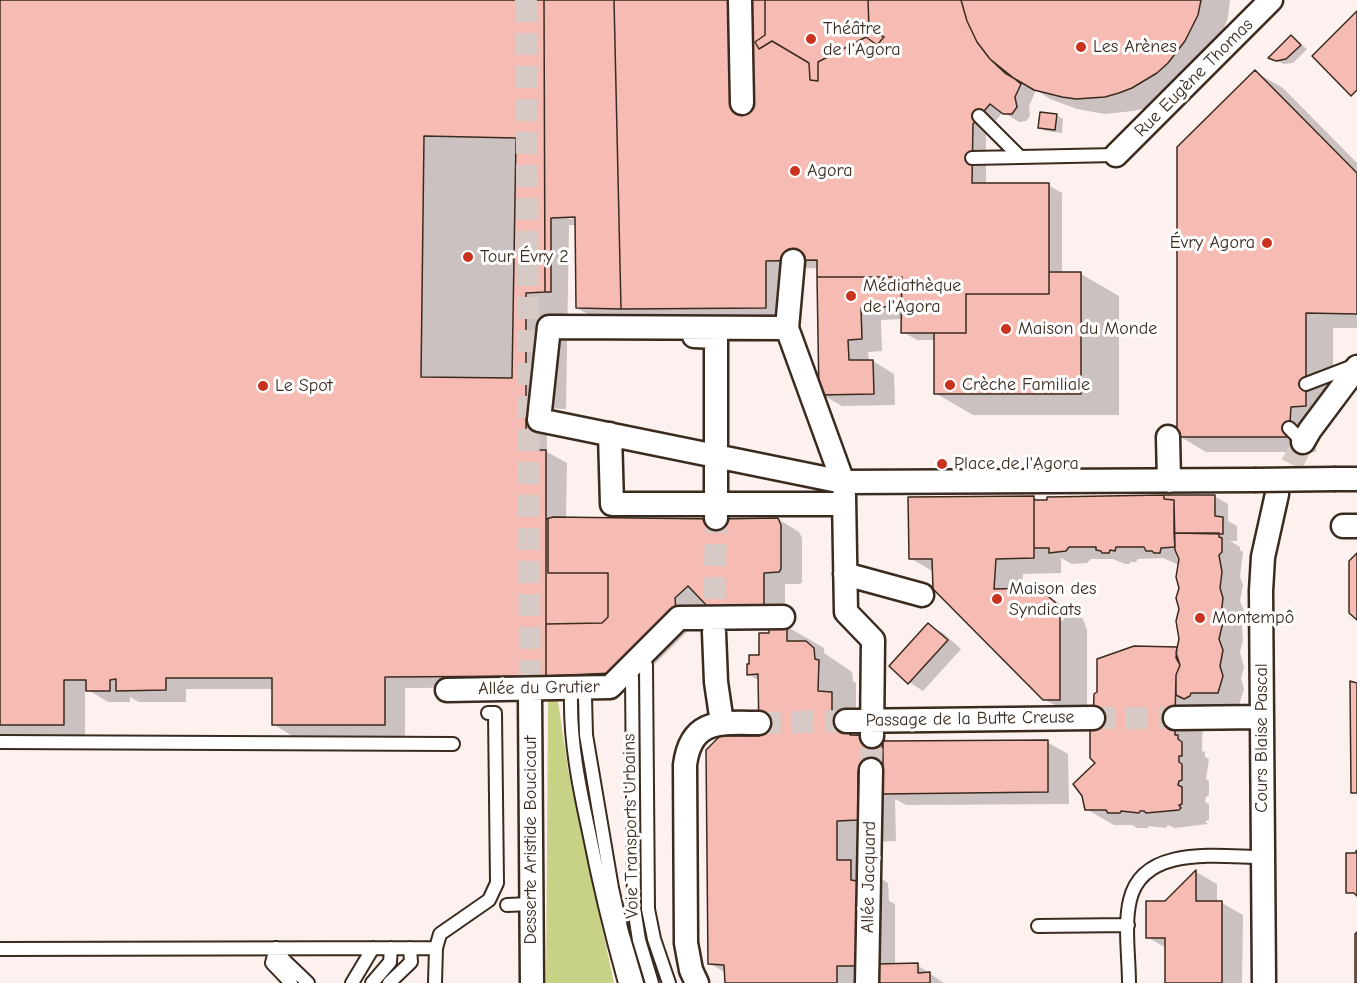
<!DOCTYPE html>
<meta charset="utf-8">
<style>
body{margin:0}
canvas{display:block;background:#fdf1f0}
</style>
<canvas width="1357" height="983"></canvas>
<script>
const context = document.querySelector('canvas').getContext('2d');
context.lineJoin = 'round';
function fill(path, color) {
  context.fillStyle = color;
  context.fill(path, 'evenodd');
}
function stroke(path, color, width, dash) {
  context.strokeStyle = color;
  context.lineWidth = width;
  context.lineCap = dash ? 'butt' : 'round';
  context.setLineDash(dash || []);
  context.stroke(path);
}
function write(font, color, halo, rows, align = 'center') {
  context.font = font + ' "Comic Neue",sans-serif';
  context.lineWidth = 6;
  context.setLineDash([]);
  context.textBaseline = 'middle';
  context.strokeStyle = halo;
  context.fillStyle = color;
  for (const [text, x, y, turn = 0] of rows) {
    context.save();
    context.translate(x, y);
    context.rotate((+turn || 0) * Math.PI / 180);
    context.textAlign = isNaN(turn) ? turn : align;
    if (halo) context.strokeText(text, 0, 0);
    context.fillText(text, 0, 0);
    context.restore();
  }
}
fill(new Path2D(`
 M548,701H558L568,769L614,983H546Z`), '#c8d286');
fill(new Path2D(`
 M0,0H1230L1228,17L1219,44L1173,96L1147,108L1133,111L1105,114L1077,109L1050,99L1036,90L1029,106L1030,116L1026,121L1019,122L1003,112L986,132V185H1048L1062,193V274H1081L1119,296V415H973L935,393V340H917L903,332V319L881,320L882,351L868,352L869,361H873L894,374L895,405L842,406L821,394L819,268L780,269V315L591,316L577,308V225H569L566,409L547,408V452L567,463L566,519H778L799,532L802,538V582L800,584H785V617L730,618L705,602L696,611V623L635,684L569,687L405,688V736L294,737L273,724V689H186V702H139L130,697V702H108L90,691H85V737H0ZM569,216L583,218L569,219Z
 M1292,37L1307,49L1293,63L1284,64L1276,61Z
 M1255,72L1283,88L1357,163V328H1333V421L1318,422L1316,452H1206L1179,436Z
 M1056,115L1063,119L1062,133L1046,131L1039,128Z
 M1214,496L1228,504V521L1237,526V541H1230L1240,547V550L1243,552L1240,577L1243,585L1240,601L1244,611L1242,628L1243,640L1240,652L1244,667L1241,678L1244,689L1239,705H1212L1211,708L1203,709L1202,751L1205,752V757L1209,759L1206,779L1209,781V795L1206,797L1205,802L1209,804V820L1205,821L1208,824L1175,828L1168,825L1166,828L1149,826L1148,828H1137L1132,825H1114L1086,809L1097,763L1177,648L1178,649L1181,639L1179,565L1163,558L1138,559L1136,562H1130V564H1125L1113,559H1091L1087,563L1072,564L1061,558V573L1023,574L1022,590L1044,594L1072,611L1083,619L1087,630V715H1072L1044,699L934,572L910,558L1033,497L1041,502ZM1054,603H1058L1064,620L1061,621Z
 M929,625L943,633L961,649L923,691L909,682Z
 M786,626L824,648V653L852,672L853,681L856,683V708L869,716L882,737L892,743L1047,742L1068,754L1069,804L906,805L895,799L896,841L874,842L875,875L888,883L889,901L895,904V965H917L944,983H726V973L709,963L761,737L760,681L748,674L760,656L770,634Z
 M1196,872L1217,884V903H1222L1243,915L1242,983H1167L1166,948L1147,937L1166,902Z`), '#0003');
const building = new Path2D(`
 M0,0H544L545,292L526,293V450H546V676L385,677V725H272V678H166V690L116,691V679L110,680V691H86V680H64V725H0Z
 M544,0H614L621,309L576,308L575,217L551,218V292H545Z
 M614,0H765V35L755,42L759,49L772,41L809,63L810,80L818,81V62L866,37L877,45L884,37L869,29L868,0H961L967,21L977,42L990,59L1021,84L1015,97L1017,107L1012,114H1003L990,104L973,124L972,183H1049V294H966V333H901L902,277H817V260L766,261V308L621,309Z
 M765,0H868L869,29L884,37L877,45L866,37L818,62V81L810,80L809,63L772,41L759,49L755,42L765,35Z
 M961,0H1201L1198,15L1185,41L1168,63L1157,73L1132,88L1119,93L1105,97L1076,99L1062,97L1034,90L1005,73L990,59L977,42L967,21Z
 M1357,11V90L1351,96L1312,56Z
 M1291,35L1301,45L1286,59L1276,61L1268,58Z
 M1255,70L1357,173V314L1306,313V406L1291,407L1289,437H1177V147Z
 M1040,112L1057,114L1055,130L1038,128Z
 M424,136L516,138L512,378L421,377Z
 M1049,272H1081V394H934V333H966V294H1049Z
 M817,277H902L901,306L861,308L862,339L848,340L849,360H873L874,394L819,395Z
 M1164,495H1215V516L1223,517V534L1174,533V500L1164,499Z
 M1164,495V499L1174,500L1175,547L1161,548L1160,553H1154L1152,551H1146L1144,547H1116L1115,551L1110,550L1109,553H1102L1101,551L1096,550V547H1069L1066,551L1049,553V548H1034V500H1047V497Z
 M1034,496V558L996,559L994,589L1033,588L1044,593L1055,602L1060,613V700H1043L933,589L932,559H909L908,497Z
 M553,517L716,519L778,518L781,525V569L779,572L764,573V605L708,607L688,586L675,598L676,611L613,673L546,676V624L602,623L608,617V573H548V519H546Z
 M546,519H548V573H608V617L602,623L546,624Z
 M1174,533H1219V537L1222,538V552L1219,555L1222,572L1220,588L1223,598L1221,615L1223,622L1219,639L1223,650L1220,666L1223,676L1218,693H1191L1190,696L1184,699L1176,695V675L1180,665L1176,653L1179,639L1176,621L1179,609L1176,598L1179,588L1176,577L1179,559L1175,550Z
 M1357,553V620L1349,613V561Z
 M928,623L948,640L908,684L889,666Z
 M769,625H787V641H806L814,648L815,659L819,660L818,691L832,692V716L846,717L850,725V735L882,736L883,770L858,771V820L837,821V860H851V880L857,881L858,966H837V983H725L724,965L708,964L706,750L720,736H759L758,674L747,675V664H749V655H759V633H769Z
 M1134,646L1177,647L1176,658L1180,665L1176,675L1175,718V735H1178V739L1182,742V756H1179V762L1182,764V780L1179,781L1178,785L1182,787V804L1179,805L1181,808L1179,810L1146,813L1144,811H1140L1139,813L1121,811L1120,813H1108L1106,810H1085L1082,796L1073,784L1095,763L1090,758V728H1093L1094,694L1097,692V659Z
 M1350,681L1357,683V793H1351Z
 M1048,740V792L883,794V741Z
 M1357,850V896L1354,893H1346V853H1355Z
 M1196,870V901H1222V983H1165V938H1146V901H1165Z
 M1357,932V983H1355V934Z
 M918,963V973L930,972V983H877V964Z`);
fill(building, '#f6bbb2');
stroke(building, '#3b2a1e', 1.5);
stroke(new Path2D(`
 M526,0L530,697
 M1277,494L1303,442
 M714,632L716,519
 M1093,718H1175
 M759,723L846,721
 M871,770L872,736`), '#d6c9c6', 22, [22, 11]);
const lane = new Path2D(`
 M979,116L1020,157
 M972,158L1116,155
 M1306,384L1353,366
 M1289,428L1303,442
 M646,665L648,909L654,939L669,983
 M632,677L634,908L639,940L652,983
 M571,696C570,742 579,786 589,832C599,883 611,933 625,983
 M585,697L586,735L612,888L622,932L637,983
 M0,742L453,744
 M507,905L531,904
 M1038,926L1128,925
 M276,948L284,960L308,983
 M276,948L272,963L291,983
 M0,949L436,948
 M352,983L373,948
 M372,983L390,962L391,948
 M389,983L411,962L410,948
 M435,983L436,948L440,934L489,900L497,883L495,713H488
 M1129,983C1129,958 1124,924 1130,900C1143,844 1220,857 1263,857`);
const street = new Path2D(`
 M740,0L742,103
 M1116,155L1271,0
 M793,261L787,328L549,327L539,420L843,482
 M787,328L843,482
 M694,336L716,337V518
 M610,434L612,504H844
 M1168,437L1169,481
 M1303,442L1310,430L1357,367
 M1336,479H1357
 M844,488L843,482L1254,480
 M844,496L846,612L873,640L872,736
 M1343,526H1357
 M845,574L922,595
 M714,632L716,682L722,723
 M447,690L610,687L679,618L783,617
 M530,697L532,983
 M1175,718L1262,717
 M846,721L1093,718
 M697,983L691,970L686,943L685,765C691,718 721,723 759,723
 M867,983L871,770
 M1264,983L1261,591L1263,557L1277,494`);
stroke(lane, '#3b2a1e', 16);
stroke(street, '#3b2a1e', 27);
stroke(lane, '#fff', 12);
stroke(street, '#fff', 22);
const streetBridge = new Path2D(`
 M1254,480L1336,479`);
stroke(streetBridge, '#3b2a1e', 27, []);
stroke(streetBridge, '#fff', 22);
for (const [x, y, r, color] of [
 [811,39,6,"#c8321e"],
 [1081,47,6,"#c8321e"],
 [795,171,6,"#c8321e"],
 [1267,243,6,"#c8321e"],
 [468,257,6,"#c8321e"],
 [851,296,6,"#c8321e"],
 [1006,329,6,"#c8321e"],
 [950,385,6,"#c8321e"],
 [263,386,6,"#c8321e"],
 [942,464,6,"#c8321e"],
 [997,599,6,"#c8321e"],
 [1200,618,6,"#c8321e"]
]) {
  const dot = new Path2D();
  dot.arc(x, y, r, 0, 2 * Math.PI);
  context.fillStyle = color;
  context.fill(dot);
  stroke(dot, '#fff', 2);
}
write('18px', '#3b2a1e', '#fff', [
 ["Théâtre",823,29],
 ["de l'Agora",823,50],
 ["Les Arènes",1093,47],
 ["Agora",807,171],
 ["Évry Agora",1255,243,"right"],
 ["Tour Évry 2",480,257],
 ["Médiathèque",863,286],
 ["de l'Agora",863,307],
 ["Maison du Monde",1018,329],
 ["Crèche Familiale",962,385],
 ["Le Spot",275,386],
 ["Place de l'Agora",954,464],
 ["Maison des",1009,589],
 ["Syndicats",1009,610],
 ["Montempô",1212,618]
], 'left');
write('18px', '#3b2a1e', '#fff', [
 ["Rue Eugène Thomas",1194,78,-45],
 ["Allée du Grutier",539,688,-1],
 ["Passage de la Butte Creuse",970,719,-1],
 ["Cours Blaise Pascal",1262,738,-90],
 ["Voie Transports Urbains",631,826,-91],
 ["Desserte Aristide Boucicaut",531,840,-90],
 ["Allée Jacquard",869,877,-89]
]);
</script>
